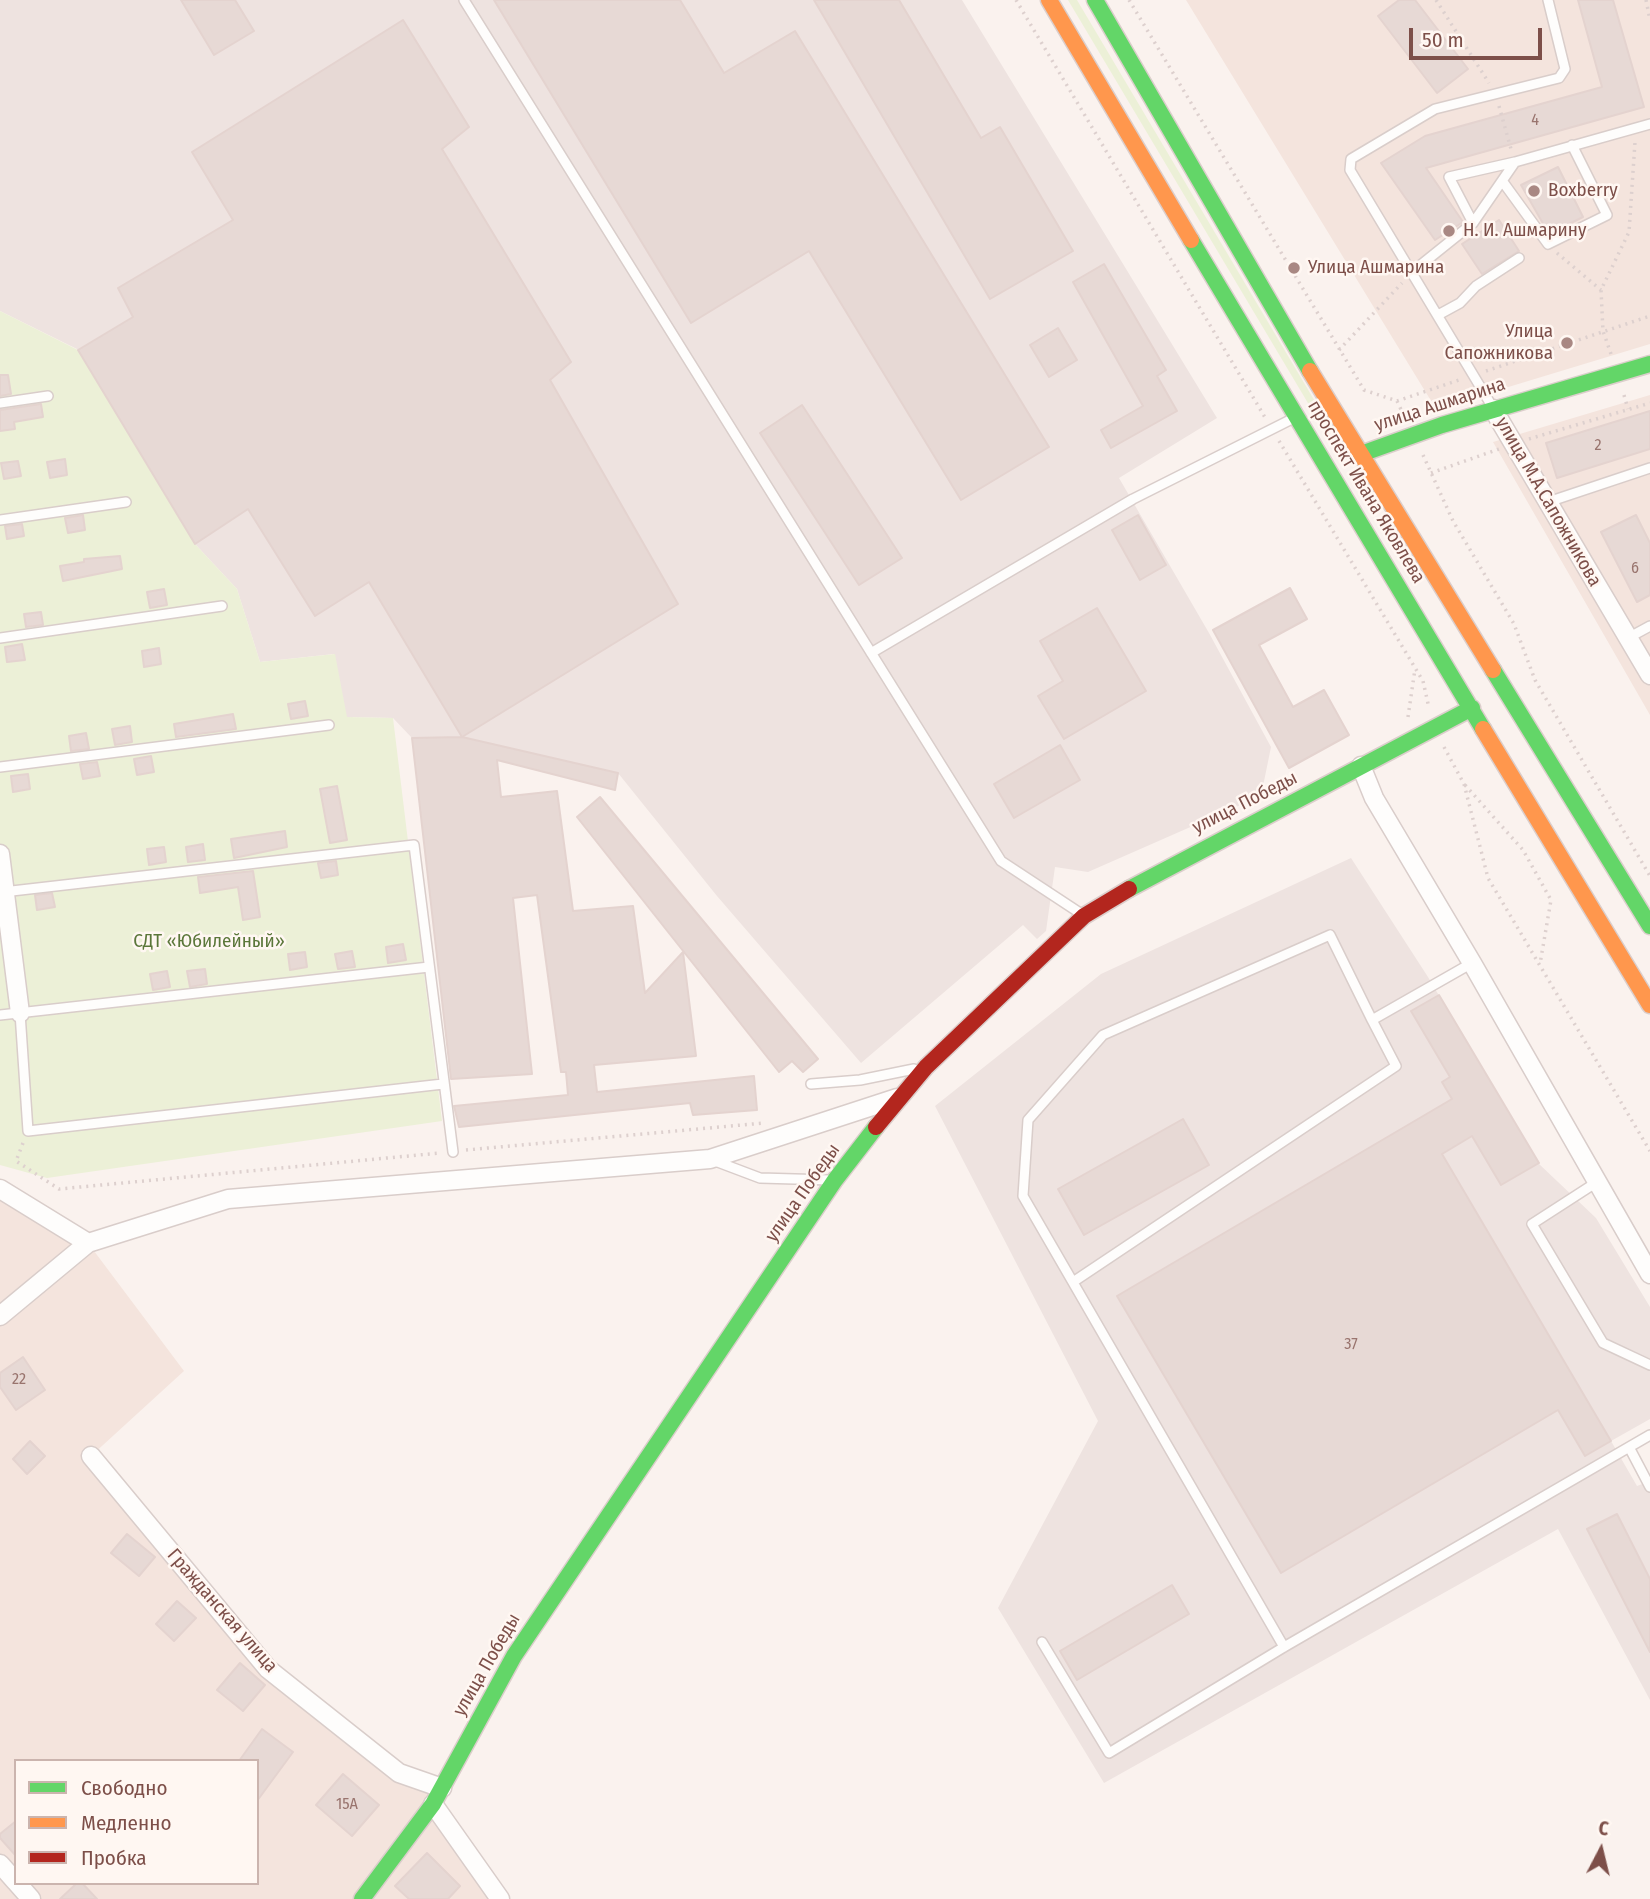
<!DOCTYPE html>
<meta charset="utf-8">
<style>
body{margin:0}
#map{position:relative;width:1650px;height:1899px;overflow:hidden;background:#faf2ee;font-family:"Fira Sans Condensed",sans-serif}
canvas{display:block}
.legend{position:absolute;left:14px;top:1759px;width:245px;height:126px;box-sizing:border-box;background:#fff7f2;border:2px solid #cbb4ae;margin:0;padding:9px 12px;list-style:none;font-size:21px;color:#7d4f49}
.legend li{display:flex;align-items:center;gap:14px;height:35px}
.legend b{width:35px;border:2px solid #cbb4ae}
.north{position:absolute;left:1566px;top:1815px;width:70px;height:70px;-webkit-text-stroke:5px #fff7f2;paint-order:stroke;rotate:7deg;font-size:19px;font-weight:700;line-height:28px;text-align:center;color:#7d4f49}
.north::after{content:'';display:block;margin:auto;width:24px;height:32px;background:#7d4f49;clip-path:polygon(50% 0,100% 100%,50% 72%,0 100%)}
.scale{position:absolute;left:1409px;top:28px;width:133px;height:32px;box-sizing:border-box;border:4px solid #7d4f49;border-top:0;padding-left:9px;font-size:21px;line-height:24px;white-space:nowrap;color:#7d4f49;-webkit-text-stroke:5px #fff7f2;paint-order:stroke}
</style>
<div id="map">
<canvas width="1650" height="1899"></canvas>
<ul class="legend">
<li><b style="height:9px;background:#63d668"></b>Свободно</li>
<li><b style="height:9px;background:#ff974d"></b>Медленно</li>
<li><b style="height:9px;background:#b3261e"></b>Пробка</li>
</ul>
<div class="north">С</div>
<div class="scale">50 m</div>
</div>
<script>
const context = document.querySelector('canvas').getContext('2d');
context.lineJoin = 'round';
function fill(path, color) {
  context.fillStyle = color;
  context.fill(path, 'evenodd');
}
function stroke(path, color, width, dash) {
  context.strokeStyle = color;
  context.lineWidth = width;
  context.lineCap = dash ? 'butt' : 'round';
  context.setLineDash(dash || []);
  context.stroke(path);
}
function write(font, color, halo, rows, align = 'center') {
  context.font = font + ' "Fira Sans Condensed",sans-serif';
  context.lineWidth = 5;
  context.setLineDash([]);
  context.textBaseline = 'middle';
  context.strokeStyle = halo;
  context.fillStyle = color;
  for (const [text, x, y, turn = 0] of rows) {
    context.save();
    context.translate(x, y);
    context.rotate((+turn || 0) * Math.PI / 180);
    context.textAlign = isNaN(turn) ? turn : align;
    if (halo) context.strokeText(text, 0, 0);
    context.fillText(text, 0, 0);
    context.restore();
  }
}
fill(new Path2D(`
 M1186,0H1650V344L1436,409Z
 M1650,395V715L1493,442Z
 M0,1189L88,1243L184,1371L91,1456L268,1669L399,1773L442,1788L433,1804L500,1899H0ZM16,1761H257V1883H16Z`), '#f4e4dd');
fill(new Path2D(`
 M0,0H962L1217,418L1119,478L1209,633L1271,747L1261,796L1088,872L1055,867L1046,931L1037,939L1023,925L861,1063L717,896L618,773L462,737L412,738L393,718L346,717L334,654L260,662L237,589L195,544L79,350L0,311Z
 M1351,858L1428,977L1538,1163L1596,1218L1650,1307V1419L1611,1441L1637,1486L1650,1481V1700L1558,1529L1104,1783L998,1608L1098,1421L935,1106L1101,974Z`), '#eee3e0');
fill(new Path2D(`
 M1068,0H1077L1329,425L1324,430Z
 M0,311L78,350L195,544L237,589L260,662L335,654L347,717L393,718L442,1121L47,1178L0,1165Z`), '#ecf0d7');
const building = new Path2D(`
 M181,0H235L254,31L214,55Z
 M494,0H680L724,73L795,31L1049,447L961,500L809,251L691,323Z
 M814,0H899L981,138L1000,127L1073,251L990,299Z
 M1399,0H1415L1468,69L1437,93L1378,16Z
 M1578,0H1613L1644,107L1426,168L1463,222L1435,240L1381,163L1425,136L1602,87Z
 M403,20L469,127L442,149L571,362L550,380L678,604L462,737L369,582L315,616L248,509L195,544L78,350L133,317L118,288L233,220L192,152Z
 M1558,167L1583,217L1549,234L1521,185Z
 M1499,220L1519,251L1482,274L1462,244Z
 M1104,264L1166,370L1157,376L1177,411L1111,448L1101,430L1143,406L1073,282Z
 M1058,328L1077,360L1049,377L1030,345Z
 M0,375H8L11,394L0,396Z
 M41,404L43,417L14,422L15,429L0,431V410Z
 M802,405L902,558L859,585L760,433Z
 M1650,411V449L1557,478L1546,443Z
 M65,459L67,475L50,478L47,462Z
 M18,461L21,476L4,479L1,463Z
 M83,515L85,530L68,533L65,518Z
 M1138,515L1166,565L1140,580L1112,530Z
 M1636,515L1650,543V595L1637,602L1601,532Z
 M22,524L24,536L7,539L5,526Z
 M120,556L122,569L63,581L60,566L84,562V559Z
 M1290,588L1307,619L1259,645L1293,707L1324,690L1349,735L1289,768L1213,630Z
 M164,589L167,605L150,608L147,592Z
 M1097,608L1146,691L1064,739L1038,696L1063,681L1040,641Z
 M41,612L43,625L26,627L24,614Z
 M22,644L25,660L7,662L5,647Z
 M159,648L161,664L144,667L142,651Z
 M305,701L308,716L291,719L288,704Z
 M233,714L236,729L176,737L174,724Z
 M130,726L132,742L115,745L112,729Z
 M86,733L89,749L71,751L69,736Z
 M462,737L618,773L615,790L497,760L501,797L557,791L573,911L633,906L645,993L683,952L696,1056L594,1065L597,1092L754,1076L757,1110L693,1115L690,1103L459,1127L454,1106L568,1095L566,1072H561L537,895L513,898L532,1074L451,1079L412,738Z
 M1060,745L1080,780L1014,818L994,784Z
 M151,756L154,772L137,775L134,759Z
 M97,762L100,776L83,779L80,764Z
 M28,774L30,789L13,792L11,776Z
 M337,786L347,840L330,843L320,789Z
 M600,797L818,1059L803,1072L792,1061L779,1072L577,817Z
 M285,831L287,847L234,858L231,839Z
 M203,844L205,860L188,862L186,847Z
 M164,847L166,862L149,865L147,849Z
 M336,861L338,875L321,878L318,863Z
 M253,871L260,917L243,920L238,887L200,893L198,877Z
 M52,893L55,907L37,910L35,895Z
 M403,944L406,960L388,963L386,947Z
 M352,951L355,967L338,969L335,954Z
 M305,952L307,967L290,970L288,954Z
 M205,969L207,984L190,987L187,971Z
 M167,971L170,987L153,990L150,974Z
 M1439,995L1539,1163L1501,1185L1472,1136L1442,1154L1611,1441L1585,1456L1558,1410L1281,1573L1117,1296L1452,1099L1442,1082L1450,1077L1411,1011Z
 M1183,1119L1209,1165L1084,1235L1058,1189Z
 M23,1357L45,1390L16,1410L0,1387V1373Z
 M30,1441L45,1456L27,1474L13,1459Z
 M1617,1514L1650,1579V1652L1587,1529Z
 M127,1534L155,1557L139,1576L111,1553Z
 M1172,1585L1189,1614L1077,1680L1060,1651Z
 M177,1601L196,1618L174,1641L156,1624Z
 M240,1663L265,1685L243,1711L217,1690Z
 M262,1729L293,1752L257,1801V1761H239Z
 M343,1774L379,1805L352,1836L316,1805Z
 M16,1821V1856L0,1838V1834Z
 M427,1853L460,1886L448,1899H409L395,1886Z
 M77,1883H82L97,1899H60Z`);
fill(building, '#e7d9d5');
stroke(building, '#e4d3cf', 2);
const lane = new Path2D(`
 M464,0L1001,861L1083,915
 M1503,182L1548,244L1607,215L1572,145
 M1473,223L1449,177L1515,162
 M1412,272L1473,223L1515,162L1650,124
 M1438,315L1460,303L1476,286L1519,258
 M0,403L48,396
 M1493,408L1350,170L1351,159L1435,109L1559,78L1565,69L1548,0
 M1548,502L1650,468
 M0,520L126,502
 M0,638L222,606
 M1628,638L1650,626
 M871,653L1133,499L1294,418
 M0,767L329,725
 M3,892L414,845L453,1152
 M20,1013L28,1131L443,1084
 M0,1015L429,967
 M811,1084L860,1080L914,1069
 M715,1161L760,1178L830,1180
 M1597,1182L1532,1224L1603,1343L1650,1365
 M1073,1282L1396,1066L1372,1020L1472,963
 M1629,1447L1650,1487
 M1042,1642L1109,1753L1284,1647L1650,1435
 M1284,1647L1023,1196L1028,1120L1103,1035L1330,935L1372,1020`);
const street = new Path2D(`
 M1493,409L1650,675
 M1361,766L1374,798L1472,963L1650,1274
 M0,854L20,1013
 M0,1189L88,1243
 M0,1316L88,1243L228,1199L710,1159L897,1098
 M91,1456L268,1669L399,1773L442,1788
 M433,1804L500,1899
 M0,1864L16,1882
 M17,1883L31,1899`);
const fast = new Path2D(`
 M1095,0L1310,371
 M1191,240L1483,729
 M1361,454L1442,425L1650,364
 M1493,670L1650,926
 M1129,889L1472,708
 M362,1899L433,1804L514,1656L835,1180L876,1127`);
const slow = new Path2D(`
 M1049,0L1191,240
 M1310,371L1493,670
 M1483,729L1650,1005`);
const jam = new Path2D(`
 M876,1127L926,1067L1084,916L1129,889`);
stroke(lane, '#d9cdca', 12);
stroke(street, '#d9cdca', 21);
stroke(fast, '#dbcecb', 19);
stroke(slow, '#dbcecb', 19);
stroke(jam, '#dbcecb', 19);
stroke(new Path2D(`
 M1016,0L1266,419
 M1129,0L1364,390L1397,401L1462,379
 M1436,0L1489,83
 M1646,0L1650,20
 M1499,106L1511,149
 M1557,253L1601,290
 M1339,350L1402,283
 M1611,354L1603,331L1601,290L1629,232L1635,142
 M1486,371L1650,316
 M1624,395L1628,409
 M1397,401L1405,418
 M1529,439L1650,403
 M1279,441L1423,681L1429,708
 M1423,455L1453,521L1514,624L1535,680L1650,876
 M1431,473L1499,449
 M1408,717L1415,669
 M1444,747L1464,784L1488,878L1650,1151
 M1465,785L1523,850L1551,900L1540,964
 M23,1143L16,1161L59,1189L440,1153
 M466,1150L764,1123`), '#ddd0ce', 3.5, [2, 5]);
stroke(lane, '#fefdfc', 9);
stroke(street, '#fefdfc', 18);
stroke(fast, '#63d668', 16);
stroke(slow, '#ff974d', 16);
stroke(jam, '#b3261e', 16);
for (const [x, y, r, color] of [
 [1534,191,7,"#a98883"],
 [1449,231,7,"#a98883"],
 [1294,268,7,"#a98883"],
 [1567,343,7,"#a98883"]
]) {
  const dot = new Path2D();
  dot.arc(x, y, r, 0, 2 * Math.PI);
  context.fillStyle = color;
  context.fill(dot);
  stroke(dot, '#fff7f2', 2.5);
}
write('16px', '#99746e', null, [
 ["4",1535,121],
 ["2",1598,446],
 ["6",1635,569],
 ["37",1351,1345],
 ["22",19,1380],
 ["15А",347,1805]
]);
write('19px', '#7d4f49', '#fff7f2', [
 ["Boxberry",1548,191],
 ["Н. И. Ашмарину",1463,231],
 ["Улица Ашмарина",1308,268],
 ["Улица",1553,332,"right"],
 ["Сапожникова",1553,354,"right"]
], 'left');
write('19px', '#7d4f49', '#fff7f2', [
 ["улица Ашмарина",1440,405,-18],
 ["проспект Ивана Яковлева",1366,492,59],
 ["улица М.А.Сапожникова",1548,502,60],
 ["улица Победы",1245,803,-27],
 ["улица Победы",803,1193,-55],
 ["Гражданская улица",222,1611,49],
 ["улица Победы",487,1665,-60]
]);
write('19px', '#5b773a', '#fff7f2', [
 ["СДТ «Юбилейный»",209,942]
]);
</script>
